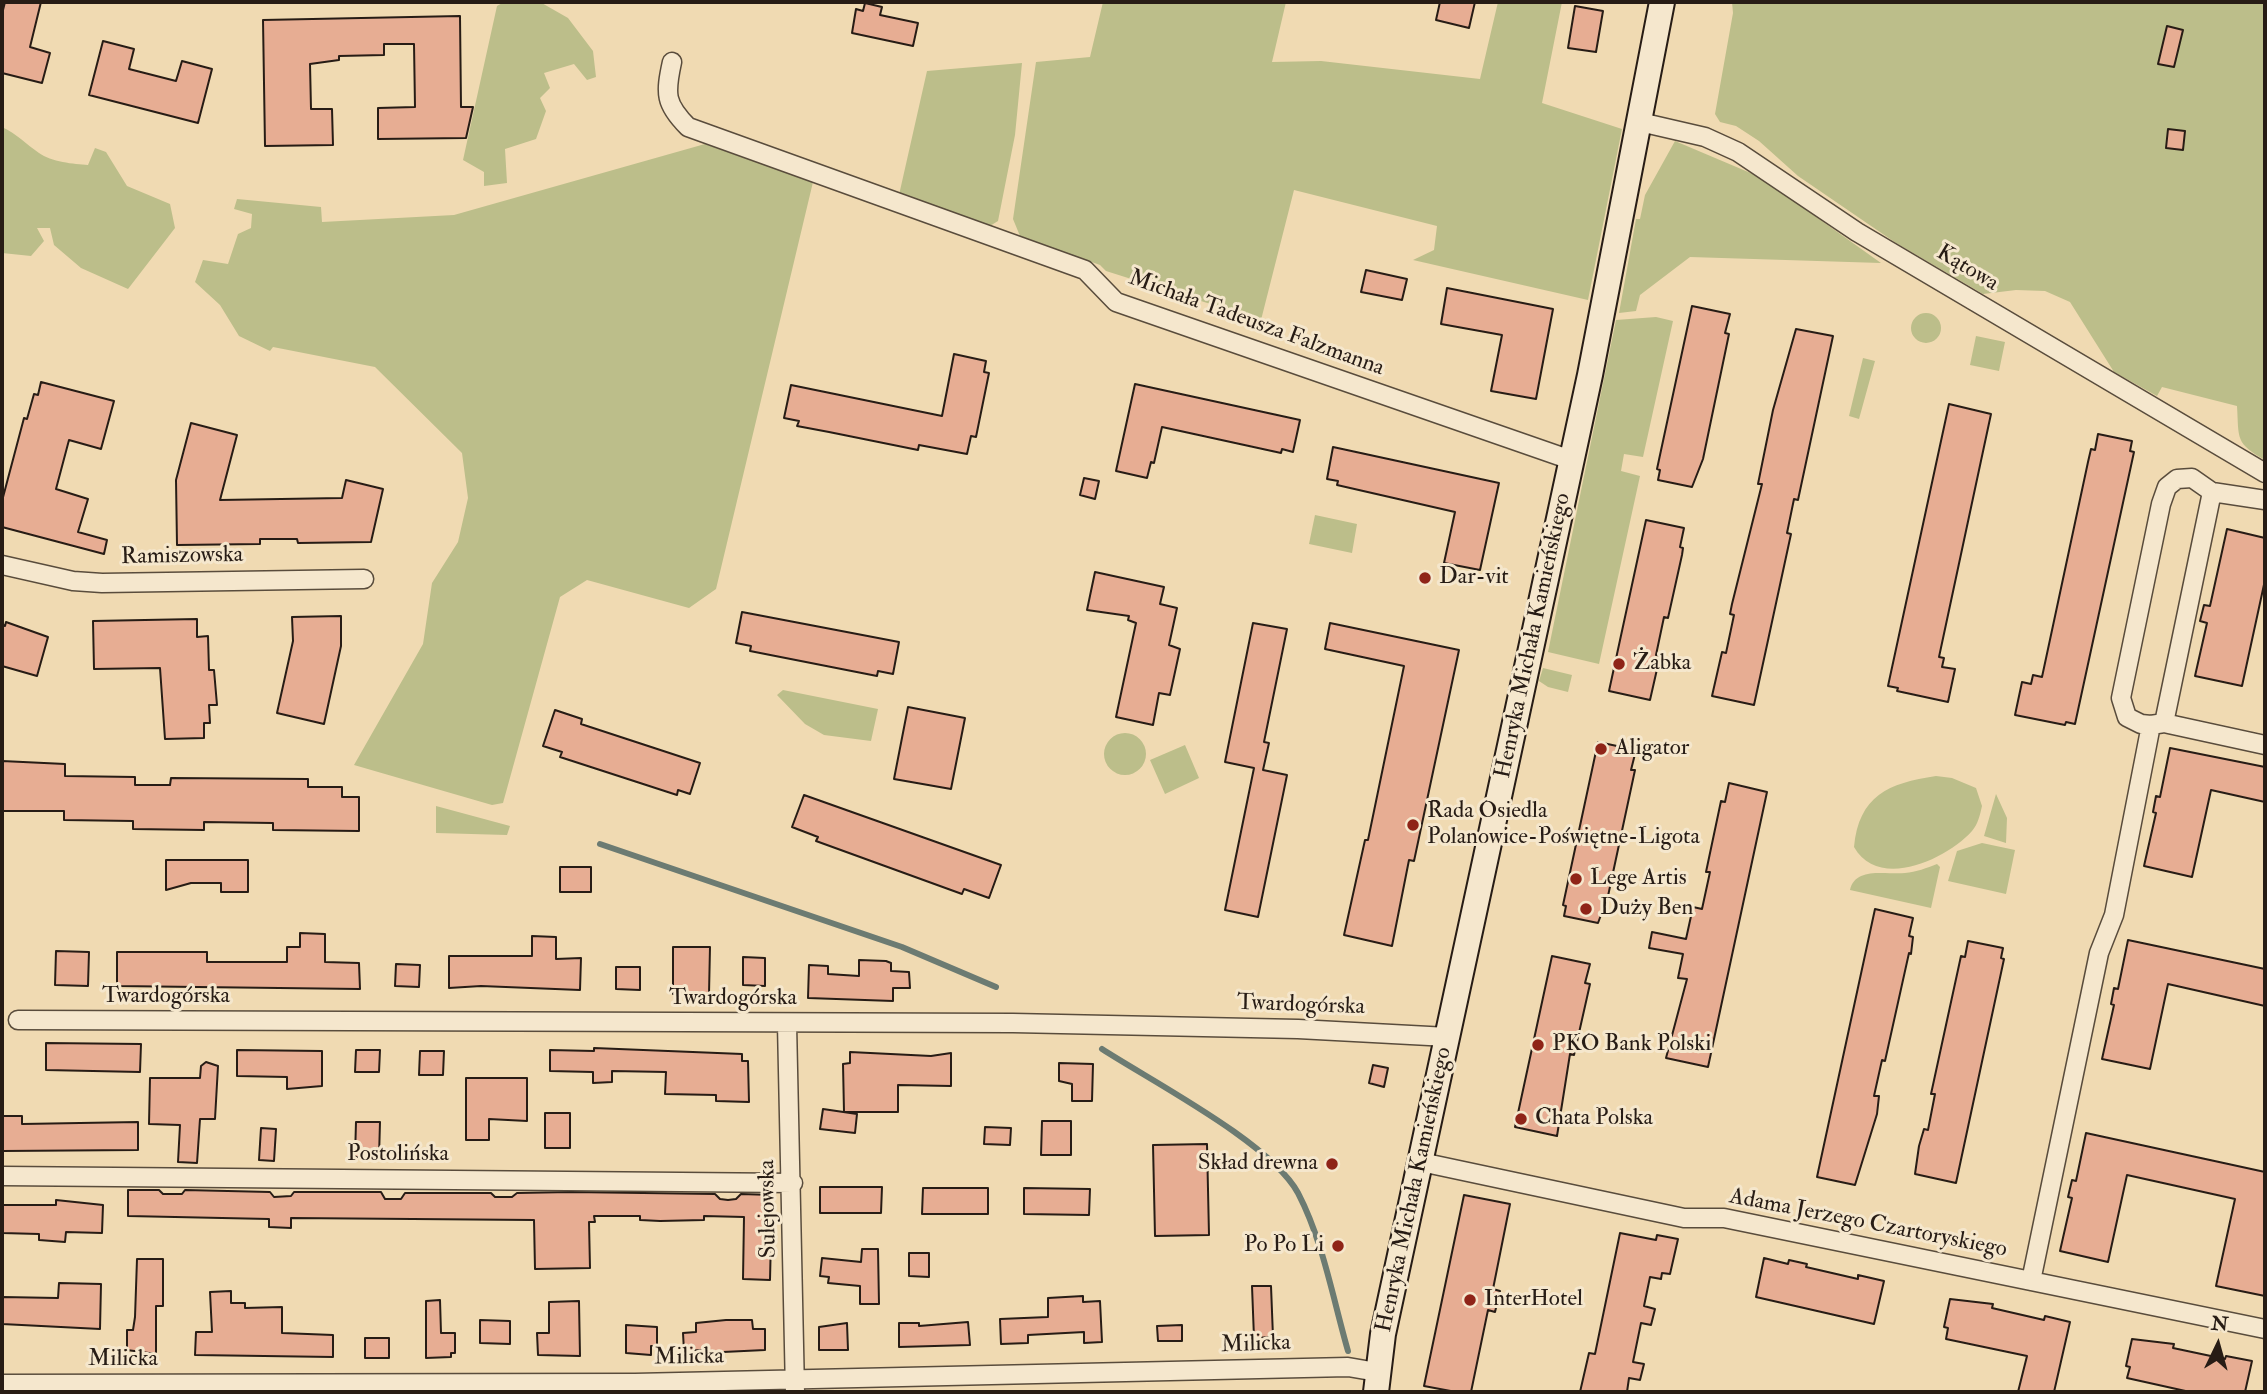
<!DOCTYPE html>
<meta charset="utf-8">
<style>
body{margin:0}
#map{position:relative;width:2267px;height:1394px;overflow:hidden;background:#f0dab2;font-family:"IM FELL Double Pica",serif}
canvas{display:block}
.frame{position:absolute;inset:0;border:4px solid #271c15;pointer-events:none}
.north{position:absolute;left:2183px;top:1310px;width:70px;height:70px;-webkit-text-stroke:5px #f5e7cd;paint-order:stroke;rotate:5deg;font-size:19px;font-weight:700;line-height:28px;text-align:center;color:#271c15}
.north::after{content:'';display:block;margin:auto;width:24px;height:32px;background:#271c15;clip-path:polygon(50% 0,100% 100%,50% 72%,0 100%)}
</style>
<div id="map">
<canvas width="2267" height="1394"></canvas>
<div class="frame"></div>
<div class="north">N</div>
</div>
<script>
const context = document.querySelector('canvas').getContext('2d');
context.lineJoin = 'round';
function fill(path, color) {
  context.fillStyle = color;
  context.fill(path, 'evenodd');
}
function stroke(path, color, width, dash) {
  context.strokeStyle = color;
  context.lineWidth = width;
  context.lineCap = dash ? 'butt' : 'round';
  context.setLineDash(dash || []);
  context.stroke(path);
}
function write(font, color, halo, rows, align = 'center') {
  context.font = font + ' "IM FELL Double Pica",serif';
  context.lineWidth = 6;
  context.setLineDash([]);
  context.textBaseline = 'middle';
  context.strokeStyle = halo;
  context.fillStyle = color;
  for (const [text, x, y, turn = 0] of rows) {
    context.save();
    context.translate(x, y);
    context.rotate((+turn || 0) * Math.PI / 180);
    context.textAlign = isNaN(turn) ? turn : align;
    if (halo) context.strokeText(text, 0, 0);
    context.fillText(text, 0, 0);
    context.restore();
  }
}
fill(new Path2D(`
 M504,2H540L568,18L593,51L596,77L587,80L574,64L544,73L550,88L540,98L546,111L536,139L505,149L507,183L484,186V172L463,160L497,6Z
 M1103,2H1286L1272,62L1321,61L1480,79L1498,2H1562L1542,103L1622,129L1588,300L1413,260L1434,250L1437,226L1294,190L1261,320L1106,271L1100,265L1020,236L1013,219L1036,62L1090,57Z
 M1732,2H2265V460C2235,443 2239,439 2237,406L2162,387L2157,396L2114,372L2070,302L2045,291L2016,290L1983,294L1896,243L1798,176L1759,141L1736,126L1720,122L1715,114L1733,13Z
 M1022,63L1015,135L998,221L985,229L899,195L927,71Z
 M2,127C17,134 26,144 39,153C51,162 74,164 88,165L95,148L106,152L127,186L170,204L175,228L128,289L81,268L54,245L50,228H37L44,241L31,256L2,253Z
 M1675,141L1760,177L1881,263L1690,257L1640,295L1636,311L1619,313L1636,219H1640L1645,195Z
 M705,144L813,182L716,589L689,608L587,580L560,597L503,803L492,805L354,765L423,644L432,583L458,542L468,498L462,453L375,367L273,347L270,351L239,336L220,305L195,282L203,260L228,264L238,234L251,228L252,214L234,209L237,199L321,207L322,222L454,215Z
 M1911 328a15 15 0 1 1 30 0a15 15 0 1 1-30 0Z
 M1656,317L1673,321L1643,457L1624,454L1621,471L1640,476L1599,664L1548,652L1616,320Z
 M1976,336L2005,342L1999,371L1970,365Z
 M1863,358L1875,361L1859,419L1849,416Z
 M1315,515L1357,524L1352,553L1309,544Z
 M1543,668L1572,675L1568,692L1548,687L1539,681Z
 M783,690L878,709L871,741L824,735L805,724L777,695Z
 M1104 754a21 21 0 1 1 42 0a21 21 0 1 1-42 0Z
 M1185,745L1199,778L1165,794L1150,760Z
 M1936,776L1952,778L1976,788L1982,806C1980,815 1978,824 1972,831C1947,859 1879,891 1854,847C1859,796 1888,783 1936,776Z
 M1996,794L2007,818L2006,843L1984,836Z
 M436,806L510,826L507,835L436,833Z
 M1982,843L2015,850L2006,894L1948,881L1957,851Z
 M1937,864L1940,867L1931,908L1850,890C1855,866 1887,875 1905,873C1916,872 1927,868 1937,864Z`), '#bcbe8a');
stroke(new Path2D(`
 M600,844L902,947L996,987
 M1102,1049C1153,1082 1271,1143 1298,1193C1323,1241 1333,1299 1348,1351`), '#6c7b72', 6);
const building = new Path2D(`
 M5,2H41L30,47L50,53L42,83L2,73V14Z
 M1440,2H1475L1469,28L1436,20Z
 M865,3L882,7L880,15L918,23L913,46L852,33L856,9L863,11Z
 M1575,6L1603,11L1596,52L1568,48Z
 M460,16L461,107H473L466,138L378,139V108L415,107L414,44H384V55L339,56V60L310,64L311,109H332L333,145L265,146L263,20Z
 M2167,26L2183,30L2174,67L2158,64Z
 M103,41L134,49L129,69L176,81L182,61L212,69L198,123L89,95Z
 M2168,129L2185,131L2183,150L2166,148Z
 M1366,270L1407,279L1402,300L1361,292Z
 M1447,288L1553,309L1536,399L1491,391L1502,335L1441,324Z
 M1692,306L1730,314L1725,333L1729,334L1703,459L1692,487L1658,480L1660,470L1657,469Z
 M1796,329L1833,336L1798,500L1794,499L1787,533L1791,534L1754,705L1712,696L1722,652L1726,653L1734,615L1730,614L1732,604L1762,484H1758L1773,410Z
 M954,354L986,361L984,372L989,373L976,437L971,436L967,454L919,445L918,450L829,432L797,426L799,421L784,418L791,385L942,416Z
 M41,382L114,401L101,449L69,440L56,489L88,499L78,532L107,540L104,554L2,527V501L24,418L27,419L34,394L38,395Z
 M1135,384L1300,420L1293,452L1282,449L1281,453L1162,427L1154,463L1151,462L1147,478L1116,471Z
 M1949,404L1991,414L1939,657L1944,658L1942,667L1955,669L1948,702L1897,691L1898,688L1888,686Z
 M191,423L237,435L220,500L342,498L346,480L383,489L371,542L298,543L297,539H260V544L177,545L176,480Z
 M2098,434L2132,441L2130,451L2134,452L2075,724L2066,722L2065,725L2015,715L2022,682L2031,684L2033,675L2042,677L2088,462L2091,449L2095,450Z
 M1333,447L1499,483L1480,570L1444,563L1455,512L1337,485L1338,481L1327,479Z
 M1084,478L1099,481L1095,499L1080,495Z
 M1646,520L1684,528L1680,547L1683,548L1682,555L1668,618L1664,617L1656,655L1660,656L1650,700L1609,691Z
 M2227,529L2265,538V580L2242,686L2195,676L2207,623L2200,621L2204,605L2210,606Z
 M1095,572L1164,587L1160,604L1177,608L1169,645L1180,649L1170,695L1159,693L1153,725L1116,717L1136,623L1128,620L1129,616L1087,610Z
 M742,612L899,642L893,674L878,671L877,676L750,651L751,646L736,643Z
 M341,616V646L324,724L277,713L293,641L292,617Z
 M197,619V637L208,636L209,670H214L217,705H209L210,723H204V738L165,739L160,668L94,669L93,621Z
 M6,622L48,637L37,676L2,666V625L5,626Z
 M1253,623L1287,629L1264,742L1269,743L1263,770L1287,775L1258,917L1225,910L1254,768L1225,762Z
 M1330,623L1459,650L1414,861L1409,860L1392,946L1344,935L1365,840H1368L1404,666L1325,649Z
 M908,707L965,718L951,789L894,779Z
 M555,710L582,719L581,724L700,763L690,794L678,790L677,795L560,757L562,752L543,746Z
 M1598,742L1636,750L1631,770H1635L1608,896L1598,923L1564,916L1566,906L1563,905Z
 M2170,748L2265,767V802L2211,790L2192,877L2144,866L2156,813L2153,812L2156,796L2160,797Z
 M2,761L65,764V776L135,777V785H170L171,778L308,779V787H342V797H359V831L273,830V823L204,822V830L133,829V821L64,820V811H2Z
 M1729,783L1767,792L1708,1067L1666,1058L1687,979L1678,978L1683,954L1649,948L1652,932L1686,939L1693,907L1702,909L1710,872H1706L1721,801L1725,802Z
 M804,795L1001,865L989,898L964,889L962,894L816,841L818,837L792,827Z
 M166,860H248V892H221V883H191L166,890Z
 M560,867H591V892H560Z
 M1875,909L1913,918L1909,936L1913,937L1911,954L1909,953L1885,1061L1882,1060L1874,1096H1879L1877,1114L1855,1185L1817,1177Z
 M300,933L325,934V962L359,963L360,989L117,986V952H207V962H287V947H300Z
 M532,936L556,937V959L581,958L580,990L481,986L449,988V956H532Z
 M2128,940L2265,969V1006L2168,984L2150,1069L2102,1059L2114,1005L2111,1004L2114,988L2118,989Z
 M1968,941L2003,948L2001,958L2004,959L1956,1183L1915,1174L1919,1146L1924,1129L1928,1130L1935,1094H1931L1961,956L1965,957Z
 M673,947H710L709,994H673Z
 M56,951L89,952L88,986L55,985Z
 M1552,956L1590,964L1585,983L1590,984L1574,1055L1570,1054L1557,1136L1515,1127Z
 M743,957L765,958V986L743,985Z
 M859,960L886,961L891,963V971L909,972L910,988H893V1001L808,998L809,965L828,966V974L859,976Z
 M396,964L420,965L419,987L395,986Z
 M616,967H640V990L616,989Z
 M46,1043L141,1044L140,1072L46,1070Z
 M594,1048L742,1054V1061H748L749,1102L716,1101V1095L665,1094L666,1072L612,1071V1082L593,1083V1072L550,1071V1050L594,1051Z
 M237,1050L322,1051V1086L287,1089V1077L237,1076Z
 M356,1050H380L379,1072H355Z
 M420,1051H444L443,1075H419Z
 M850,1052L931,1056L951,1053V1086L898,1085V1112H844L843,1064L850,1063Z
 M206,1062L218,1066L215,1119H200L197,1163L178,1162L180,1125L149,1124L150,1078H200L201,1066Z
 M1059,1063L1093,1064L1092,1101H1072V1084L1059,1081Z
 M1373,1065L1388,1068L1384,1087L1369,1083Z
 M466,1078H527V1121L489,1119V1140H466Z
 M823,1109L857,1114L855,1133L820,1129Z
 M545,1113H570V1148H545Z
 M2,1116H22V1124L138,1122V1150L2,1151Z
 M1042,1121H1071V1155H1041Z
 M356,1122H380L379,1157H355Z
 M985,1127L1011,1128L1010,1145L984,1144Z
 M261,1128L276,1129L274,1161L259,1160Z
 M2086,1133L2265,1172V1296L2216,1286L2235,1199L2127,1175L2108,1262L2060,1251L2072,1198L2068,1197L2072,1180L2076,1181Z
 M1207,1144L1209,1235L1155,1236L1153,1145Z
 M820,1187H882L881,1213H820Z
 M923,1188H988V1214H922Z
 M1024,1188L1090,1189L1089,1215L1024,1214Z
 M128,1190H159L163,1194H182L185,1190L270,1192L274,1197L291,1196L294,1192H381L385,1199H401L405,1193H491L495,1197H512L517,1193L571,1192L715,1194L720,1199L728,1200L736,1199L741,1194L772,1195L770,1280L743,1279L744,1217L704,1216V1220L660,1221L640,1220V1216H594L595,1222H589L590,1268L535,1269L534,1220L291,1218V1228L269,1227V1219L128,1216Z
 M1464,1195L1510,1204L1493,1289L1500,1291L1495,1312L1488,1310L1471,1392H1456L1424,1386Z
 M56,1200L103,1205L102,1233L66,1232L65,1242L39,1240V1234L2,1233V1205H56Z
 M1620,1233L1656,1240L1657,1235L1678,1239L1670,1274L1662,1273L1661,1279L1650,1277L1644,1306L1655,1309L1651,1325L1641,1323L1633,1362L1644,1364L1640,1380L1629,1378L1627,1392H1580L1589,1353L1595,1354Z
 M862,1249H878L879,1304H860V1286L828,1283L829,1277L820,1276L822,1258L861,1262Z
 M909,1253H929V1277L909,1276Z
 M1764,1258L1788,1264L1789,1260L1807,1264L1806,1267L1858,1279V1275L1884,1281L1874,1324L1756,1297Z
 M137,1259H163V1306H156V1354L127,1350V1330H133L135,1317Z
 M59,1283L101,1284L100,1329L2,1324V1297L58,1298Z
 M1252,1286H1271L1273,1337L1254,1338Z
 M231,1291V1303H245V1308L282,1307V1333L333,1335V1357L195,1355L196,1332H212L210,1292Z
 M1083,1296V1302L1100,1301L1102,1342L1084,1343V1332L1028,1335V1343L1001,1344L1000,1319L1048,1317V1298Z
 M1950,1299L1993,1304L1992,1308L2044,1320L2045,1316L2070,1322L2054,1392H2018L2027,1356L1946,1339L1948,1328L1944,1327Z
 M440,1300L441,1333H455V1353H451V1357L426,1358V1301Z
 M579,1301L580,1356L538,1355L537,1333H549V1302Z
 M480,1320L510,1321V1344L480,1343Z
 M726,1320H752L753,1329H765V1350L702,1353V1350L684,1351L683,1333L696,1332V1323Z
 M968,1322L970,1345L899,1347V1323H919V1326Z
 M847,1323L848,1350H819V1327Z
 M626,1325L657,1327V1346H651V1355L626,1353Z
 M1182,1325V1341H1158L1157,1326Z
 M365,1338H389V1358H365Z
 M2132,1339L2174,1344L2173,1348L2225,1359L2226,1356L2252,1361L2245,1392H2190L2127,1378L2130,1367L2126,1366Z`);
fill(building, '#e7ad93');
stroke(building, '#271c15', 2);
const street = new Path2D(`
 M672,62C665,94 665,104 688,127L1085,270L1116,302L1571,460
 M1640,122L1705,137L1738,152L1857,232L2265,473
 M2,565L73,581L102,583L364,579
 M2164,723L2212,492
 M2151,725L2141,724L2127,717L2121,698L2161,504L2167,487L2177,479L2192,478L2212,492L2265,500
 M18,1020L1013,1023L1298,1029L1448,1037
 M787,1024L795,1392
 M1421,1162L1684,1218H1724L2265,1329
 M2,1176L793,1183
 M2031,1281L2099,953L2114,915L2151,725L2164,723L2265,745
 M2,1384L635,1383L1348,1367L1377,1372`);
const secondary = new Path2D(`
 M1376,1392L1383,1334L1590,375L1662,2`);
stroke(street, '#594c3c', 21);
stroke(secondary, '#271c15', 28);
stroke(street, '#f5e7cd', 18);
stroke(secondary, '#f5e7cd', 24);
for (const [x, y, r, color] of [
 [1425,578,7,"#8f2418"],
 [1619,664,7,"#8f2418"],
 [1601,749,7,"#8f2418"],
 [1413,825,7,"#8f2418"],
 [1576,879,7,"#8f2418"],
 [1586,909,7,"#8f2418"],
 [1538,1045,7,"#8f2418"],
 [1521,1119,7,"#8f2418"],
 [1332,1164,7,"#8f2418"],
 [1338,1246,7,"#8f2418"],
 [1470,1300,7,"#8f2418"]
]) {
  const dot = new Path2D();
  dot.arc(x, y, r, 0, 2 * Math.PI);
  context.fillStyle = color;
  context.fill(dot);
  stroke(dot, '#f5e7cd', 2.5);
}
write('23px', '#271c15', '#f5e7cd', [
 ["Kątowa",1967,269,31],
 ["Michała Tadeusza Falzmanna",1256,324,20],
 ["Ramiszowska",182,557,-1],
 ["Henryka Michała Kamieńskiego",1534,636,-78],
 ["Twardogórska",166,997],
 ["Twardogórska",733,999],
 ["Twardogórska",1301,1006,2],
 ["Postolińska",398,1155],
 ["Henryka Michała Kamieńskiego",1415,1190,-78],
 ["Sulejowska",769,1209,-91],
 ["Adama Jerzego Czartoryskiego",1868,1224,11],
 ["Milicka",1256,1345,-2],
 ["Milicka",689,1358,-1],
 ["Milicka",123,1360]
]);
write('23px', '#271c15', '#f5e7cd', [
 ["Dar-vit",1439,578],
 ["Żabka",1633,664],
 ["Aligator",1615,749],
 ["Rada Osiedla",1427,812],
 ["Polanowice-Poświętne-Ligota",1427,838],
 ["Lege Artis",1590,879],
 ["Duży Ben",1600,909],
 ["PKO Bank Polski",1552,1045],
 ["Chata Polska",1535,1119],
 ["Skład drewna",1318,1164,"right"],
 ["Po Po Li",1324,1246,"right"],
 ["InterHotel",1484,1300]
], 'left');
</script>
